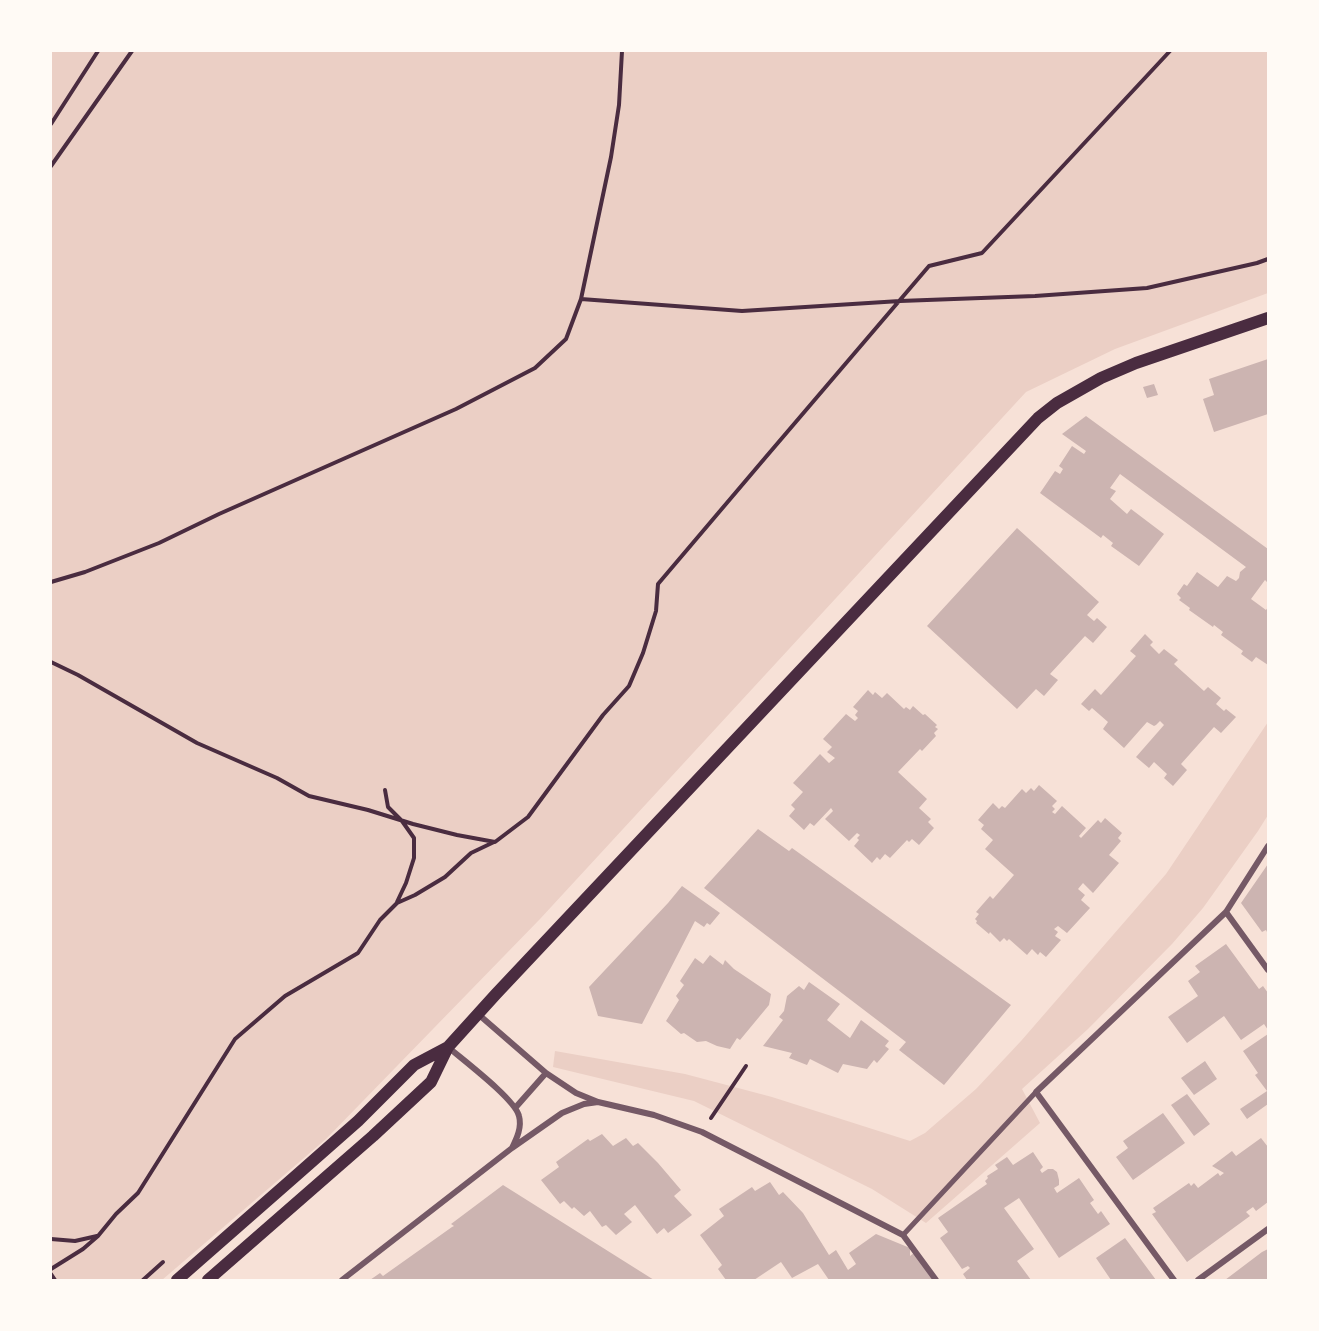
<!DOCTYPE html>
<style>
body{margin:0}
#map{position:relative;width:1319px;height:1331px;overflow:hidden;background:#f7e1d7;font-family:"DejaVu Sans",sans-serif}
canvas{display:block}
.frame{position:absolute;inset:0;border:52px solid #fffaf5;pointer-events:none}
</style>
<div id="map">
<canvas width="1319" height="1331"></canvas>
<div class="frame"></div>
</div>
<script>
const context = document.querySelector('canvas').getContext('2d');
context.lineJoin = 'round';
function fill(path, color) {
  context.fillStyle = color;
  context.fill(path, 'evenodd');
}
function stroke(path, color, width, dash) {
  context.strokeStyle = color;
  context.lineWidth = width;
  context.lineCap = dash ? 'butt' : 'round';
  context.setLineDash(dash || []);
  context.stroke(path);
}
fill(new Path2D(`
 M51,51H1268V293L1115,349L1026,392L540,919L326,1139L162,1280H51Z
 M1268,722V815L1258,831L1203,908L1172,944L1088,1029L1022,1089L1040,1123L926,1223L872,1189L694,1101L553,1067L555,1051L685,1074L772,1097L910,1141L925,1133L976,1089L1021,1041L1166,874Z`), '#ebcfc5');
fill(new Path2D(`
 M1268,359V414L1214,432L1203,399L1214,395L1209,379Z
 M1154,384L1158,395L1147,398L1143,387Z
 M1086,416L1268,549V583L1265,580L1251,599L1266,610L1268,607V665L1256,657L1252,662L1241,654L1243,651L1221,635L1223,632L1214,625L1213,627L1189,610L1190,608L1179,600L1181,598L1177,594L1184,584L1187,586L1197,572L1218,587L1227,576L1236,581L1239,578L1240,572L1246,567L1120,474L1110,488L1116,491L1110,499L1127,514L1131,509L1164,534L1139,566L1111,546L1113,543L1103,535L1101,538L1040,493L1055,471L1060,474L1063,469L1059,466L1072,446L1084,454L1086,451L1062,434Z
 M1017,528L1099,602L1087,615L1094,621L1097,618L1107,627L1093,643L1085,636L1050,674L1058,680L1044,696L1036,689L1017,709L927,626Z
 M1145,634L1153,642L1150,645L1159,654L1164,649L1178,660L1174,664L1204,691L1208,687L1221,698L1216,704L1224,711L1226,709L1236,717L1221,733L1214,727L1181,764L1187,770L1173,786L1164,778L1167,774L1154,762L1149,768L1136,757L1164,725L1160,721L1156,725L1154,726L1147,722L1124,748L1103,729L1108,722L1092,708L1089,711L1081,704L1095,689L1101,695L1136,656L1130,651Z
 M868,690L873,695L875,692L882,698L887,693L904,709L906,707L910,710L913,706L923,715L925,714L937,725L935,727L938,729L934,733L936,736L922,751L920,749L898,772L927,799L919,808L931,819L928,822L934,828L919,845L912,839L909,842L907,840L890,858L885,854L880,860L877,857L872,863L854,846L859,840L857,838L860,835L857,833L849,841L825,819L833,811L831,808L814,826L810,823L804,830L789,816L795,809L791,805L803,792L793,783L820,754L829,763L835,758L827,752L832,747L823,739L846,714L855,721L858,718L855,715L858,711L853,707Z
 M1039,785L1057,801L1052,806L1055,809L1052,812L1055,814L1062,806L1086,828L1079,836L1081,838L1098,820L1101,823L1105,818L1122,833L1118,838L1121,841L1109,855L1119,863L1093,893L1083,883L1078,889L1085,895L1081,900L1090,908L1067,933L1058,926L1054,929L1058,932L1055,936L1061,940L1046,957L1040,952L1038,955L1032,949L1027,955L1009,939L1007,941L1004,938L1000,942L990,932L989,934L976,923L977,921L975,919L979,914L976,912L990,896L993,899L1014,875L985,849L993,840L981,829L984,825L978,820L993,803L999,809L1002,806L1005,808L1022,789L1026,793L1031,788L1034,791Z
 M758,829L789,851L792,848L1011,1005L944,1085L899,1050L906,1042L704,888Z
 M1268,864V934L1266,930L1262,932L1241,903Z
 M682,886L720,913L710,925L707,923L704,927L695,921L642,1024L598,1016L589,987L668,903Z
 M1226,944L1259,989L1263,986L1268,993V1030L1264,1024L1241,1040L1224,1016L1187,1043L1168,1017L1198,996L1188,981L1200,972L1195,966Z
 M710,955L723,965L725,960L734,969L771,994L769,1005L740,1040L737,1038L730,1049L717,1046L706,1041L697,1042L684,1033L681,1034L666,1021L679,1000L676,996L684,985L680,981L695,958L703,964Z
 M809,982L840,1004L827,1020L850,1038L861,1020L889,1041L885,1046L889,1049L877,1063L874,1060L867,1069L843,1064L838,1073L810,1059L807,1065L789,1058L792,1053L763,1046L783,1020L779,1017L784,1011L787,996L799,986L804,990Z
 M1268,1034V1104L1247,1119L1240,1109L1267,1091L1255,1075L1258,1073L1243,1051Z
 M1205,1061L1217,1079L1194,1095L1181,1078Z
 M1187,1094L1210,1124L1194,1136L1171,1105Z
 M1163,1113L1185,1143L1133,1180L1116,1157L1128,1148L1123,1141Z
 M602,1134L613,1146L626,1138L633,1146L638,1143L658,1163L681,1190L674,1196L692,1215L668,1233L664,1228L657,1234L635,1205L624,1214L632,1222L616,1235L606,1225L602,1227L590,1211L584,1216L574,1207L572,1209L564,1201L560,1204L541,1180L559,1167L556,1162L588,1139L590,1141Z
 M1261,1138L1268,1147V1202L1256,1211L1253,1207L1246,1212L1250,1216L1187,1262L1152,1214L1156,1212L1153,1208L1189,1183L1191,1186L1194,1183L1198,1188L1218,1173L1220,1176L1224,1173L1212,1166L1232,1151L1236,1156Z
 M1033,1152L1043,1167L1040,1170L1042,1173L1048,1169H1053L1057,1172L1059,1180V1185L1054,1188L1057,1193L1079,1178L1094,1200L1090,1203L1098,1214L1101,1211L1110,1224L1059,1258L1019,1198L1004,1208L1034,1249L1017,1261L1031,1280H967L963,1274L970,1268L968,1266L962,1269L940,1238L948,1232L938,1218L987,1184L985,1181L988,1178L987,1176L998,1169L995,1165L1007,1157L1013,1165Z
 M770,1182L779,1195L783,1192L803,1213L829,1255L836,1250L848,1270L856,1264L849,1253L876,1234L910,1248V1256L914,1253L933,1280H829L818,1264L792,1278L781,1262L754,1280H726L718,1269L722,1265L700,1235L724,1216L719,1209L752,1187L755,1191Z
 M503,1185L654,1280H370L380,1273L383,1276L452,1227L454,1226L451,1224Z
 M1125,1238L1156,1280H1111L1096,1258Z
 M1268,1249V1280H1225L1262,1252Z`), '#ccb4b1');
stroke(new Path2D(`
 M51,124L98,51
 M51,166L132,51
 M581,299L742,311L900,301L1035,296L1147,288L1257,263L1268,259
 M51,582L85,572L159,543L219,514L456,409L535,368L566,339L581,299L611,157L619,105L622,51
 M51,662L78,675L197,743L277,778L309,796L368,810L413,824L457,835L495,842L528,817L603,715L629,686L643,653L656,611L658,584L765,458L929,266L982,253L1170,51
 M385,790L388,807L402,821L414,838V858L406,883L397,902
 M711,1118L746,1066
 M51,1239L75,1241L97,1236
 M51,1269L83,1249L98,1236L116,1214L138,1193L235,1039L285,996L358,953L380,920L397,903L415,895L445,877L471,853L494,842
 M51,1274L55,1280
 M143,1280L163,1262`), '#4a2c40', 4);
stroke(new Path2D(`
 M903,1235L1036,1092`), '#755966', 5);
stroke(new Path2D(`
 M1226,912L1268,970
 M478,1014L546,1073L576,1093L598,1102L654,1115L702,1132L903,1235L936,1280
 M448,1047C463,1060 515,1099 519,1116C522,1127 517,1138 512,1148
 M516,1107L546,1073
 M342,1280L512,1148L562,1113L584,1104L598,1102
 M1174,1280L1036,1092L1226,912L1268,846
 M1198,1280L1268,1229`), '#755966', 6);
stroke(new Path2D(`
 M177,1280L299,1173L358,1121L414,1065L448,1047
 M208,1280L373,1136L431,1082L448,1047L496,994L1038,418L1057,403L1101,378L1136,363L1268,318`), '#4a2c40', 12);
</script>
